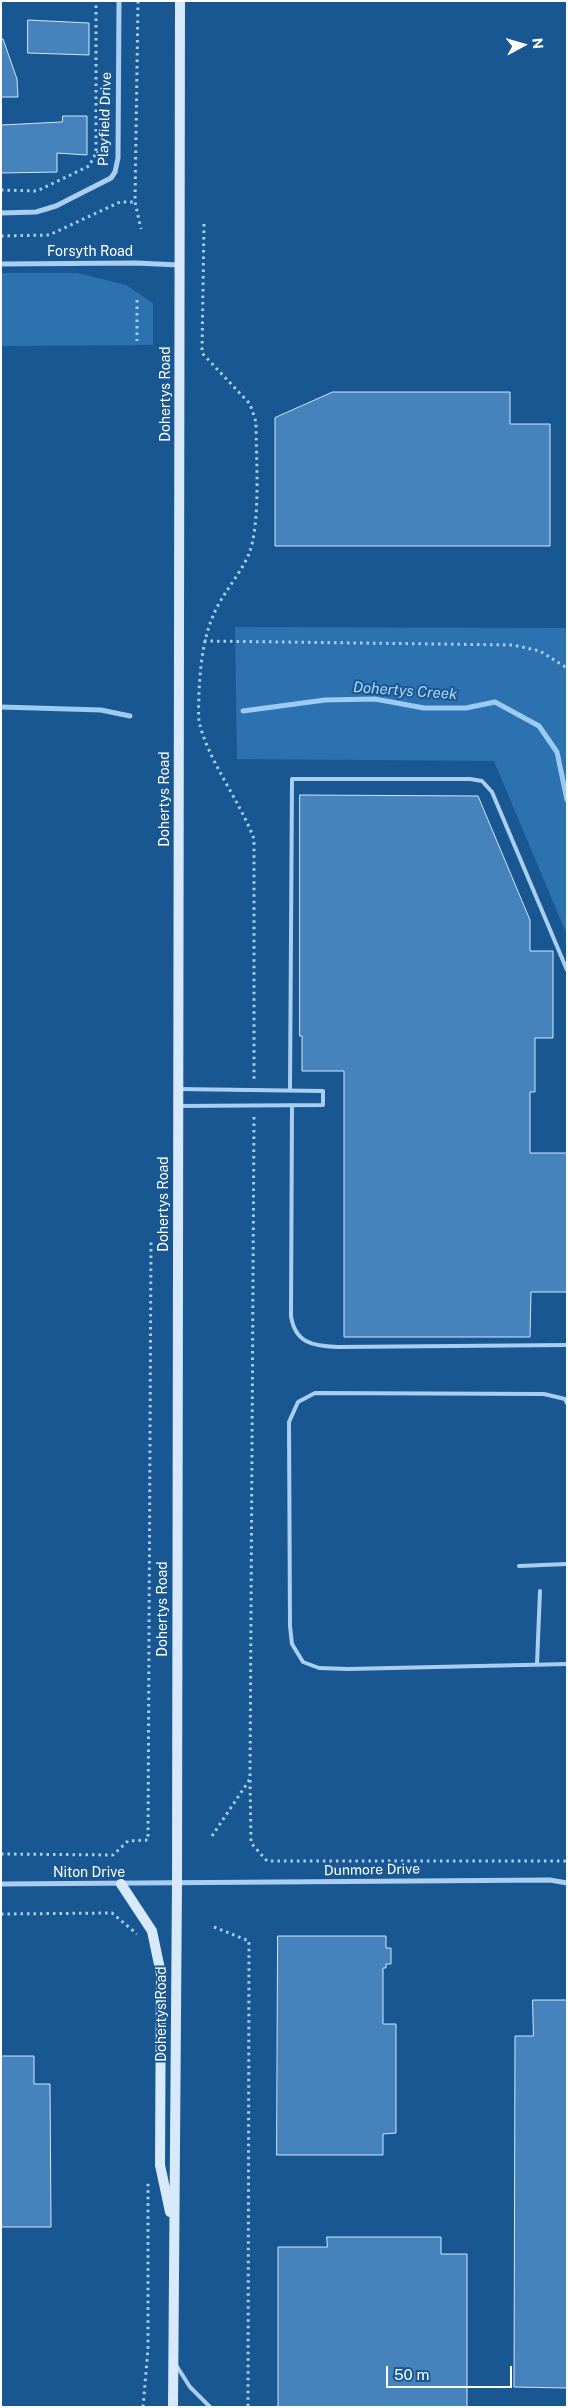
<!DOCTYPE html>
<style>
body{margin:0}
#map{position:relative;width:568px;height:2408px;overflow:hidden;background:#195792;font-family:"Public Sans",sans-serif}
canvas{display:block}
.frame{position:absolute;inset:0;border:2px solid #fff;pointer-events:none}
.north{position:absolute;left:498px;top:20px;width:50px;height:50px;-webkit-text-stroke:4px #195792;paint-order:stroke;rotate:84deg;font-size:14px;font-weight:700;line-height:20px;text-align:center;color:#fff}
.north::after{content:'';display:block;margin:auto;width:18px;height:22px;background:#fff;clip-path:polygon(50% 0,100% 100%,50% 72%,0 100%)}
.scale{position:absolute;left:386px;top:2366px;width:126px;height:22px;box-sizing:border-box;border:2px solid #fff;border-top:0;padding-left:6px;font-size:15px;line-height:18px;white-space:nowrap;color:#fff;-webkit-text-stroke:4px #195792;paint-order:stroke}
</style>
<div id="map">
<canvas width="568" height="2408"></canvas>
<div class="frame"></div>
<div class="north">N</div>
<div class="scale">50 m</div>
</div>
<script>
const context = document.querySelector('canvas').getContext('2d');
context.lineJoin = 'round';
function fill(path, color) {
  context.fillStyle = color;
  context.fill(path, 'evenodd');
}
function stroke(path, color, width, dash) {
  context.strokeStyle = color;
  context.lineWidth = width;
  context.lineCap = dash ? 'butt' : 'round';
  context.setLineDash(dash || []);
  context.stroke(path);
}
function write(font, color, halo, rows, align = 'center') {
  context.font = font + ' "Public Sans",sans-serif';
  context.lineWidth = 4;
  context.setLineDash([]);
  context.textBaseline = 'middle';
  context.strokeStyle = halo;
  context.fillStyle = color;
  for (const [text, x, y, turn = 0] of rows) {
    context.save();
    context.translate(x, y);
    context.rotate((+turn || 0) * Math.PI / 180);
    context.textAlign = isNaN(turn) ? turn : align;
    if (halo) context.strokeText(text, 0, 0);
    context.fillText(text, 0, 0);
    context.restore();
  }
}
fill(new Path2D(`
 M1,273H77L126,285L153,303V345L1,346Z
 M235,627L567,628V935L494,761L237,759Z`), '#2c72b1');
stroke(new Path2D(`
 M1,707L101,710L130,716
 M243,711L325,700L375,699L424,708H466L495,702L539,726L557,752L567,800`), '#9ccaf2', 5);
const building = new Path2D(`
 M28,20L89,23V55L28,53Z
 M1,39H3L17,79L18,97H1Z
 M63,116H87V155L57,153V172L1,173V125L62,122Z
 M333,392H510V424H550V546H275V418Z
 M300,795L478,796L530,920V951H553V1038H535V1092H530V1153H567V1292H531L530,1337H344V1071H302V1036H300Z
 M278,1936H386V1948H391V1964H386V1968H383V2024H396V2133L383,2134V2155H277Z
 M533,2000H567V2388L514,2387L515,2036H533Z
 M1,2056H34V2084H50L51,2227H1Z
 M327,2237H441V2254H467V2407H278V2247H327Z`);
fill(building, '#4683bc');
stroke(building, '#d0e7fb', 1);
stroke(new Path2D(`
 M138,1L135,202L141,229
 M96,153H108
 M1,190L37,191L89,166L96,153V1
 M204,224L202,353L250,404L256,422C256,458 261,522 249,554C242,570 230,585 221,600C204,629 201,658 199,691C199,701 198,712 199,721C207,759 240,801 254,839V1080
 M1,236L49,235L120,202H135
 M137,300V341
 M204,641L513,645L540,651L567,668
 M250,1780L251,1843L267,1861H567
 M212,1836L250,1779L254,1114
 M1,1854L113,1855L128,1841L148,1840L151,1240
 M1,1914L112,1913L137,1934
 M214,1927L249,1941L248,2407
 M143,2407L148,2349V2180`), '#aaceef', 3, [2.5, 4]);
stroke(new Path2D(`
 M178,1089L323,1091V1105L179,1106
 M290,1090L292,779H470L482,781L492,792L567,970
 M292,1105L291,1316C295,1343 313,1346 337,1347L567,1345
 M567,1403L565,1399L544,1394L315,1393L298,1402L289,1422L290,1626L292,1644L303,1662L319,1668L348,1669L567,1664
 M519,1566L567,1564
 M537,1664L540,1591
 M176,2365L190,2387L210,2407`), '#aaceef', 4);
stroke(new Path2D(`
 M1,213L36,212L56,206L111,178L115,172L118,158L119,1
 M1,264L136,263L179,265
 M1,1884L550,1880L567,1883`), '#aaceef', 5);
stroke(new Path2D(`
 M121,1884L152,1931L161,1974L160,2165L170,2212
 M173,2407L177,1884L180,1`), '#d7e9fb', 10);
write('14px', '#fff', '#195792', [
 ["Playfield Drive",105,119,-88],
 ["Forsyth Road",90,252],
 ["Dohertys Road",166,394,-90],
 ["Dohertys Road",165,799,-90],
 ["Dohertys Road",164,1204,-90],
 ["Dohertys Road",163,1609,-90],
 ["Dunmore Drive",372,1870,-1],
 ["Niton Drive",89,1873],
 ["Dohertys Road",162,2014,-90]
]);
write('italic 15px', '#b6d8f6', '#195792', [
 ["Dohertys Creek",405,691,4]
]);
</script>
